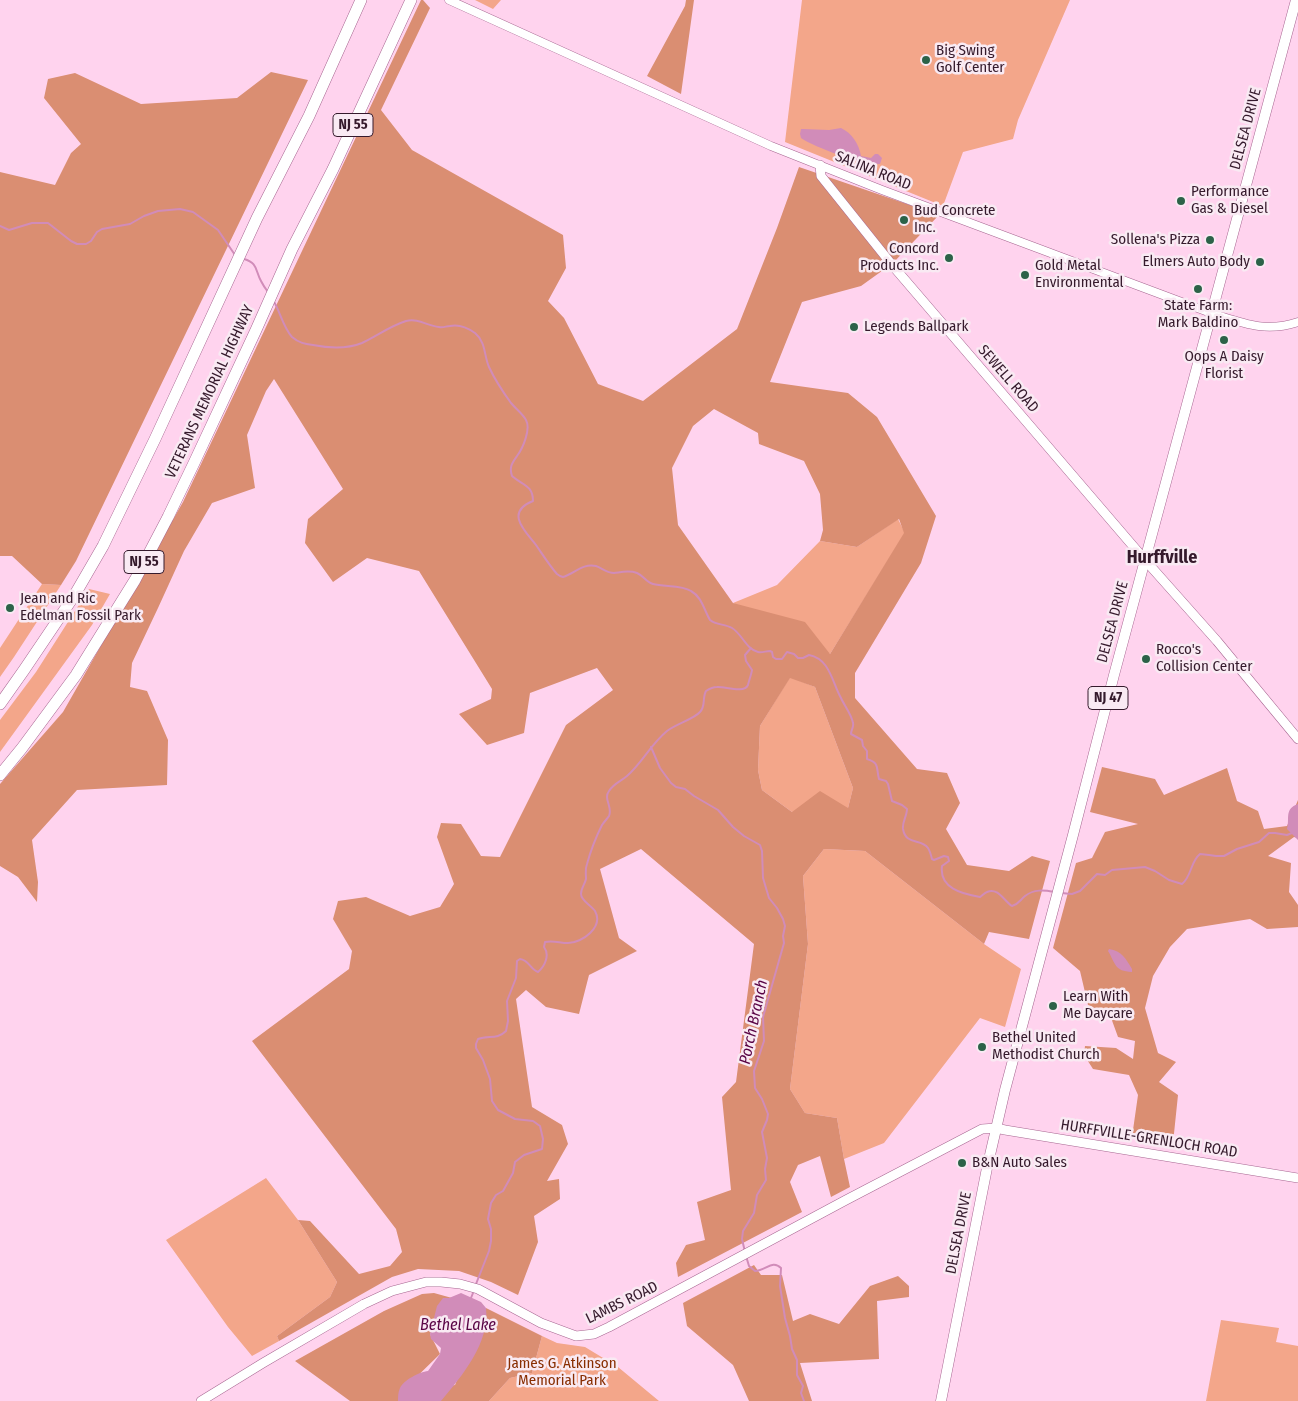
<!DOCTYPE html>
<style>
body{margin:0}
canvas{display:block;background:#ffd3ee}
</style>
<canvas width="1298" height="1401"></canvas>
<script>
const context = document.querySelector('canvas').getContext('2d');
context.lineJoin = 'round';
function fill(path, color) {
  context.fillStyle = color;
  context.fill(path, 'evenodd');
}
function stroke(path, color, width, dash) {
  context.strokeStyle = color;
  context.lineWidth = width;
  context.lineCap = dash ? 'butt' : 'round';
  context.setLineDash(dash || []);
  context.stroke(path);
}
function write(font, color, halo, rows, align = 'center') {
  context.font = font + ' "Fira Sans Condensed",sans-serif';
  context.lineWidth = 5;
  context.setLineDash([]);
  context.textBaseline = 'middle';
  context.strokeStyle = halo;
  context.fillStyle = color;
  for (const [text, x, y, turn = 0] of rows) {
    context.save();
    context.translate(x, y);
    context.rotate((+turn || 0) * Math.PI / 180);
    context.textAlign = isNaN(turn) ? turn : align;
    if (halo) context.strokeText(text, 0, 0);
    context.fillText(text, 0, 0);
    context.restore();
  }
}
fill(new Path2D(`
 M475,0H501L493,9Z
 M802,0H1070L1018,120L1013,139L963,152L943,206L785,142Z
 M898,519L905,533L830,654L733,603L777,585L820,541L857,547Z
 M42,584L61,585L14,657L0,677V648Z
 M89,589L110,594L92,625L0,752V720L36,672Z
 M790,677L815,687L853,788L848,808L792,812L762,790L758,770L760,726Z
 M824,849L865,851L984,944L1021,969L1005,1027L980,1018L884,1143L844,1159L837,1118L805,1113L790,1089L808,944L803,876Z
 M266,1178L298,1220L337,1282L330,1297L277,1336L279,1341L252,1356L228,1327L166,1240Z
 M1221,1320L1279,1328L1276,1342L1298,1346V1401H1206Z
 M542,1336L557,1343L585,1347L618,1367L659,1401H489L510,1378L532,1373Z`), '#f3a68a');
fill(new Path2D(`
 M421,0H423L430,8L381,110L412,150L563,235L566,268L548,301L564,318L598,384L643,401L737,329L777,228L799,167L939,215L893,263L861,286L802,302L770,382L848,393L877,417L936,516L921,563L855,673V698L917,769L947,773L960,803L946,829L967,865L1009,871L1032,856L1050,861L1029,939L989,932L984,944L865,851L824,849L803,876L808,944L790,1089L805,1113L837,1118L844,1159L850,1187L831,1197L820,1156L798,1165L790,1182L802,1212L678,1277L676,1263L686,1245L705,1240L697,1202L731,1190L722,1097L736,1082L754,944L641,849L600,869L619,938L637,951L589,975L579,1014L546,1007L526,990L516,999L532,1107L562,1125L568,1144L547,1181L559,1179L560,1199L534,1216L538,1242L518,1295L491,1282L459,1271L418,1269L392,1277L279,1341L277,1336L330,1297L337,1282L298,1220L310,1221L359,1274L390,1266L402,1252L396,1229L252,1041L349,969L352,951L333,919L338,901L366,897L410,916L440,907L454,884L437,837L441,823L461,824L481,856L500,857L566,725L613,690L597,668L530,693L524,733L487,745L459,714L491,699L492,689L419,571L367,558L333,582L305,543L308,519L343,489L274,379L266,391L247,435L255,488L212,503L184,551L158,608L132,663L130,687L147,691L168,740L167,785L77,790L32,840L38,882L37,902L18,877L0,866V784L63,712L183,502ZM714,409L758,433L759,444L804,461L820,494L823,530L820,541L857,547L899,519L904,533L830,654L805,622L733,603L678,525L672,468L693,426ZM790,678L815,687L853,788L848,808L820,791L792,812L762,790L758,770L760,726Z
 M686,0H694L681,94L647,76L685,6Z
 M271,72L308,80L76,561L61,585L42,584L12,556H0V172L55,185L71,153L81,144L44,98L48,79L75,73L141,104L237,98Z
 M1102,767L1155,779L1164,795L1227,768L1237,801L1258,811L1264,829L1287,826L1298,800V838L1294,837L1268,856L1291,863L1289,892L1298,905V927L1267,929L1250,919L1187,929L1170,947L1153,976L1145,1008L1158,1053L1176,1062L1159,1082L1178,1095L1173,1143L1132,1137L1138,1095L1129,1075L1093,1069L1084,1055L1085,1046L1116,1048L1133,1059L1135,1041L1118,1037L1110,1015L1088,1005L1080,971L1053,948L1076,863L1092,858L1105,832L1138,824L1090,812Z
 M754,1265L761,1275H782L793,1321L810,1314L839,1324L870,1286L898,1276L909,1286V1297L877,1301L879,1359L800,1363L812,1401H749L733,1365L687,1326L683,1303Z
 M434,1293L452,1298L430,1334L440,1354L399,1394L455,1385L486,1308L542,1336L532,1373L510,1378L489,1401H350L295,1361L384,1311L422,1294Z`), '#da8e72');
fill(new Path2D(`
 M841,128C852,133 859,144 861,156L871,158L875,154H878L882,158L880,164C863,165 816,148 801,138L800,134L801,129H803L829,130Z
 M1298,804V840L1287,829C1290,818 1284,809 1298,804Z
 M1109,949C1122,951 1126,959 1132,969V972C1114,971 1116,964 1108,951Z
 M461,1293L481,1302L486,1308C490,1343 462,1376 441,1401H398C398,1397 398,1392 400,1388C404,1380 419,1372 428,1371L440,1354L441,1348L431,1339L430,1334L437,1306L443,1298H449Z`), '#d18cb9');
stroke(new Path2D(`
 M0,226L9,230L32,223H48L71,241L77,244H86L91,241L97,232L102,229L130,224L144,216L158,211L180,209L193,212L218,230L235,255
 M244,259C258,263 255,270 261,281C263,285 265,288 268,292
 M273,300C280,311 283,327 292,337C299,343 305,344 313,345C328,348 347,349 362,343C377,336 390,326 406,321C419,318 427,326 439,327C444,328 446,326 450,326C459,324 468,328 475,333C486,342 484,356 489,367C495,380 503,392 511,403C516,409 523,414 526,420C531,429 523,448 517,456C512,463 509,467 512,476C522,485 533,485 533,501C505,512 524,530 536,545C543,555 549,565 557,574L560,576L563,577C575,573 583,563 596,566C602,568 607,573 614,573C622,572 629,570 637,573C644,576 646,582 653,584C664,587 682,585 691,591C702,597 704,610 710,620C716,625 725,624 732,628C742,634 746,649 758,652C762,653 766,651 770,651L772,652L773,657L776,659H782L787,652L794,654L798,658H803L809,655C830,659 832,682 841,698C844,705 852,715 853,723C854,727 851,730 851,734L862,740L863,746L867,751V759C880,763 876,768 879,779L886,781L888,784L892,801L902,805L907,809C907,816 902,822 903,829C906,846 921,838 928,848C930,851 931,855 932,859L934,860L944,856L948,857L949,861L942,866C939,888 962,894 980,897C982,896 984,893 987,892C998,887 1004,901 1012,906C1019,904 1020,900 1025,896C1034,889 1044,890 1054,892
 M651,747L660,768L671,783L676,787L685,789L694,796L718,810L733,827L744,836L760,845L762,851L763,878L769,898L777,908L783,919L785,926L783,936L784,943L763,1017L764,1041L754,1071L755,1088L762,1099L768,1114L767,1120L762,1132L767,1158L765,1169L766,1180L757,1195L754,1213L743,1231L742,1239L745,1252
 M1061,893L1072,894L1080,891L1097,874L1105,875L1112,870L1145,867L1155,871L1169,880L1182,884C1192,876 1190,862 1200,854L1209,855L1216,856H1224L1237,849L1259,842L1269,833H1275L1287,835L1292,833
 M746,1256L749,1266L755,1271C766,1271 772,1259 781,1268L780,1286L785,1318L790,1336L792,1349L797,1360V1375L803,1386L801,1393L804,1401
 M476,1284L489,1251L491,1241V1229L488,1219L491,1203L496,1195L503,1191L513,1173L515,1162L524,1155L542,1149L543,1139L540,1126L533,1121L515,1119L498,1110L492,1101L490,1079L483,1060L476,1048V1044L478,1039C489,1035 497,1040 506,1031L508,1021L507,1001L516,978L517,961L520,959C529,960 530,969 538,972C545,966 550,955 544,947L545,942C553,940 560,943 568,943C582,943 604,927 595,911C591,905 581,901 581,894C581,888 585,884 586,879C586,874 585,869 587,864C590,853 597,835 602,825C604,822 607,819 609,816C613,807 603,799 609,791C613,784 621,781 627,776C642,763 651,744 667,731C676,724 694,719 700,712C706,706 702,698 706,691C709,689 713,687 717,687C724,686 744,694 748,685C748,684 752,672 752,670L746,661L745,655L751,648
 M471,1298L473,1293`), '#d18cb9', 2);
const tertiary = new Path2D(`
 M449,0L771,146L882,190L1211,313C1243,323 1265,333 1298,322`);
const secondary = new Path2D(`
 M820,165L821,176L893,266L1145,560L1217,641L1298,739
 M201,1401L263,1363L364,1304L392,1291L426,1282H441L460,1284L478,1289L541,1323L576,1336L594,1334L609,1327L846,1200L982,1129L996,1128L1005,1130L1298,1178`);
const primary = new Path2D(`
 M941,1401L987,1168L1005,1090L1073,835L1114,675L1296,0`);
const motorway = new Path2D(`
 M0,704L24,670L74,596L103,546L155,439L257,218L309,116L361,0
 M0,775L22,748L76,675L135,580L168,517L194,463L256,330L292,249L333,169L411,0`);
stroke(tertiary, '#a76691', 9);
stroke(secondary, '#a76691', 10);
stroke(primary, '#a76691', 11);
stroke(motorway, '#a76691', 12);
stroke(tertiary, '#fff', 8);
stroke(secondary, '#fff', 9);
stroke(primary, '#fff', 10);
stroke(motorway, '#fff', 11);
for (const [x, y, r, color] of [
 [926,60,5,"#2c6248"],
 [1181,201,5,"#2c6248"],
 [904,220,5,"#2c6248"],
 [1210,240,5,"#2c6248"],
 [949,258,5,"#2c6248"],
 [1260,262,5,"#2c6248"],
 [1025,275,5,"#2c6248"],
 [1198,289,5,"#2c6248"],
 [854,327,5,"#2c6248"],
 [1224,340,5,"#2c6248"],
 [10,608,5,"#2c6248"],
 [1146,659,5,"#2c6248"],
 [1053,1006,5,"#2c6248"],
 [982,1047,5,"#2c6248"],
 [962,1163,5,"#2c6248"]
]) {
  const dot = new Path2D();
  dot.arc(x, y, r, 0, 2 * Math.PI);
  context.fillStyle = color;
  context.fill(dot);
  stroke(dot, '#f9eaf3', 2);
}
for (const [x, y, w] of [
 [353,125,40],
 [144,562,40],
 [1108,698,40]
]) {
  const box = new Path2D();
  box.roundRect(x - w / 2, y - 11.5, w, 23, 4);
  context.fillStyle = '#f9eaf3';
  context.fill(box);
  stroke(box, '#351a2c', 1);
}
write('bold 14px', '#351a2c', null, [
 ["NJ 55",353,125],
 ["NJ 55",144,562],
 ["NJ 47",1108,698]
]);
write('15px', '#351a2c', '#f9eaf3', [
 ["Big Swing",936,51],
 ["Golf Center",936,68],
 ["Performance",1191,192],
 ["Gas & Diesel",1191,209],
 ["Bud Concrete",914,211],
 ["Inc.",914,228],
 ["Sollena's Pizza",1200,240,"right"],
 ["Concord",939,249,"right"],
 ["Products Inc.",939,266,"right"],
 ["Elmers Auto Body",1250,262,"right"],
 ["Gold Metal",1035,266],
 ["Environmental",1035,283],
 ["State Farm:",1198,306,"center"],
 ["Mark Baldino",1198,323,"center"],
 ["Legends Ballpark",864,327],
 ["Oops A Daisy",1224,357,"center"],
 ["Florist",1224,374,"center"],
 ["Jean and Ric",20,599],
 ["Edelman Fossil Park",20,616],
 ["Rocco's",1156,650],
 ["Collision Center",1156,667],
 ["Learn With",1063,997],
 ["Me Daycare",1063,1014],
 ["Bethel United",992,1038],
 ["Methodist Church",992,1055],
 ["B&N Auto Sales",972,1163]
], 'left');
write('15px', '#351a2c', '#f9eaf3', [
 ["DELSEA DRIVE",1246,129,-75],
 ["SALINA ROAD",873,171,22],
 ["SEWELL ROAD",1008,379,49],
 ["VETERANS MEMORIAL HIGHWAY",210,392,-65],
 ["DELSEA DRIVE",1113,622,-75],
 ["HURFFVILLE-GRENLOCH ROAD",1149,1139,9],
 ["DELSEA DRIVE",959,1233,-79],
 ["LAMBS ROAD",622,1303,-26]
]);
write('15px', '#882e02', '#f9eaf3', [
 ["James G. Atkinson",562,1364],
 ["Memorial Park",562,1381]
]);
write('italic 16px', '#590445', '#f9eaf3', [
 ["Porch Branch",754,1022,-78],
 ["Bethel Lake",458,1326]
]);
write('bold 18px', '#351a2c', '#f9eaf3', [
 ["Hurffville",1162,558]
]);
</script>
